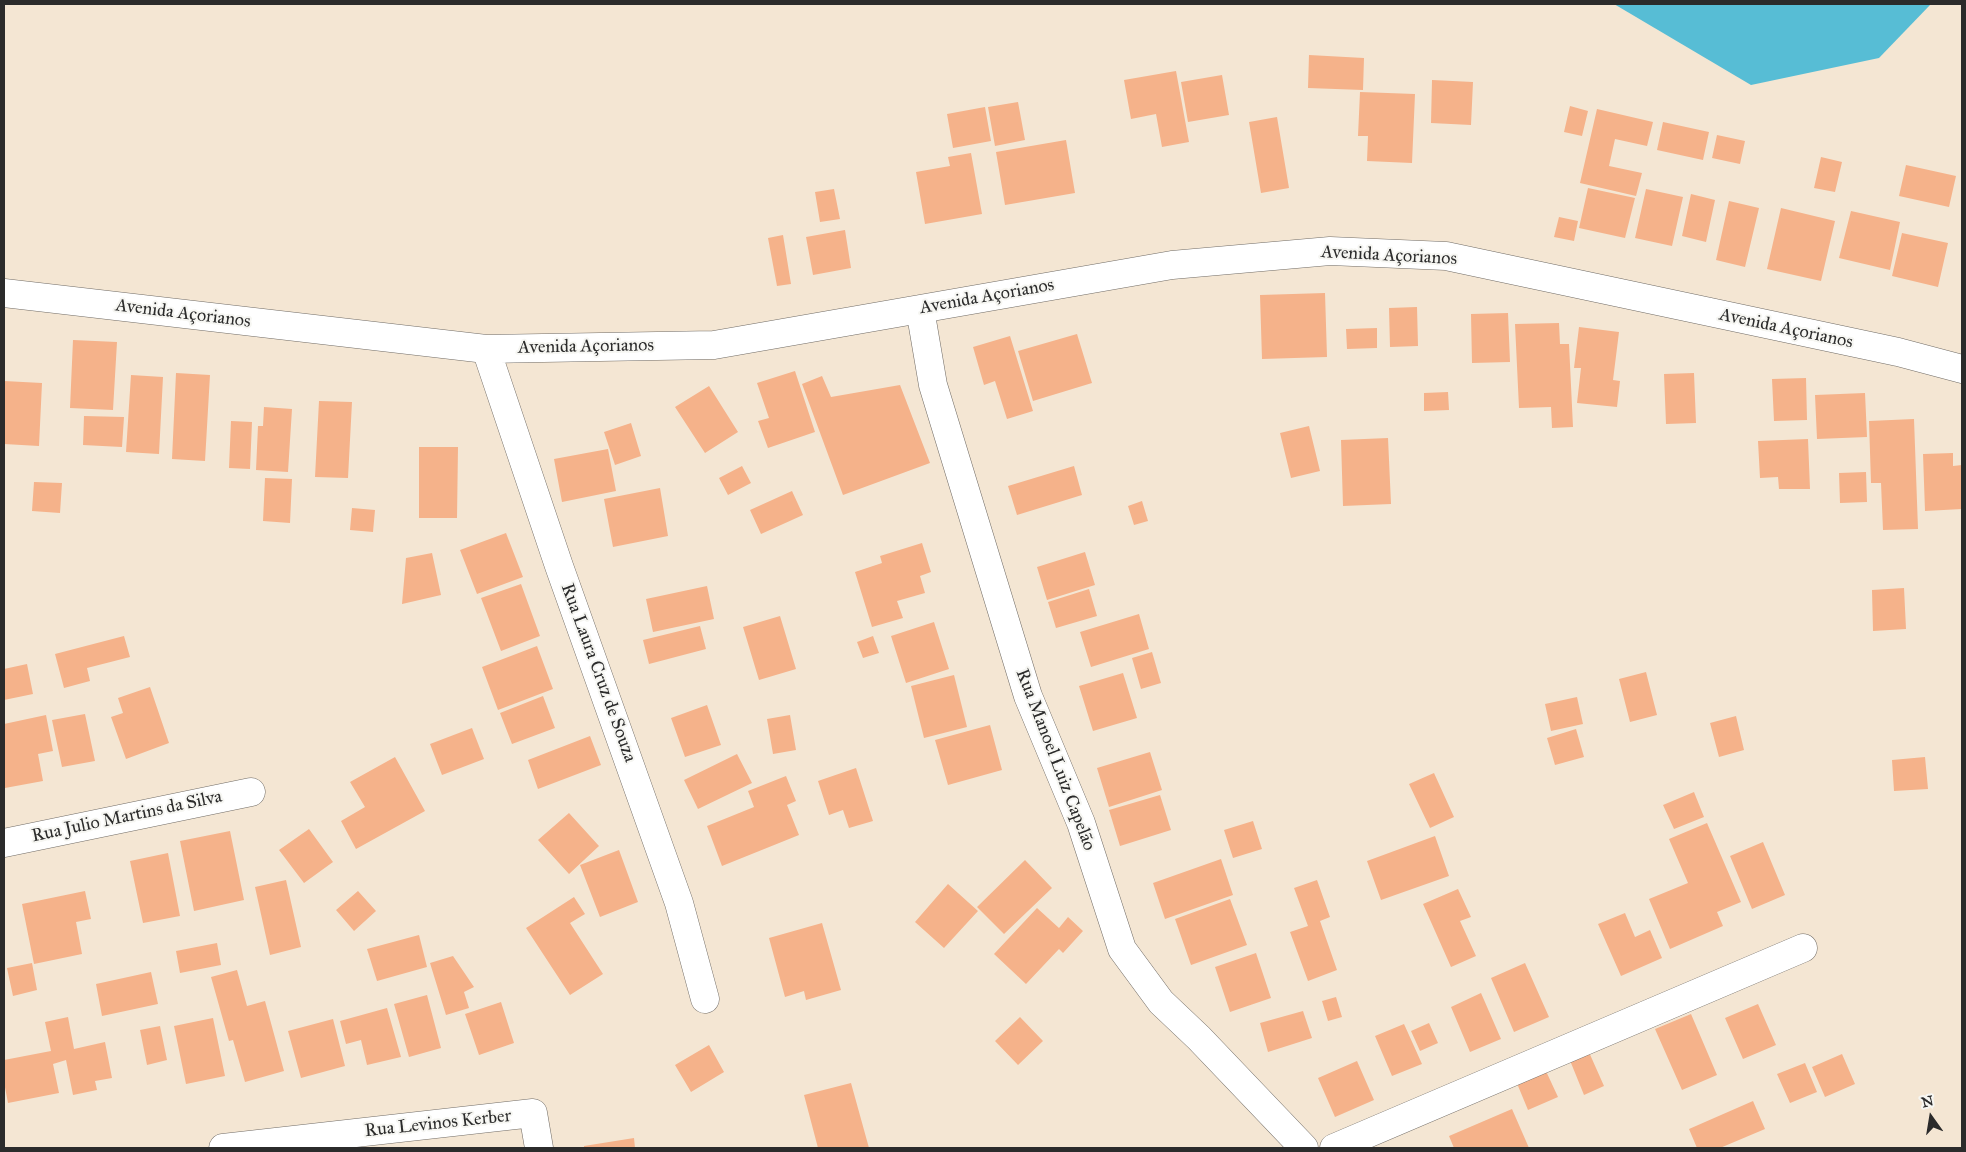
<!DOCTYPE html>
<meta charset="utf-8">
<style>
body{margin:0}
#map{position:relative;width:1966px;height:1152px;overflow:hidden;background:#f4e6d3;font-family:"IM FELL Great Primer",serif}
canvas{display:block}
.frame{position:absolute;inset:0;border:5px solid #2b2b2b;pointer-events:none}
.north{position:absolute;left:1906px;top:1092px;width:50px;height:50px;-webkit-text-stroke:4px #f6f6f2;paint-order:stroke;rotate:347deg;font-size:14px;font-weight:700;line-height:20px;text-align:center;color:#2b2b2b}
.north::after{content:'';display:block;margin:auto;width:18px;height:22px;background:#2b2b2b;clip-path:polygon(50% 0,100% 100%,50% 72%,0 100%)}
</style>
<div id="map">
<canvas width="1966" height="1152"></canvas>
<div class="frame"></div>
<div class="north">N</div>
</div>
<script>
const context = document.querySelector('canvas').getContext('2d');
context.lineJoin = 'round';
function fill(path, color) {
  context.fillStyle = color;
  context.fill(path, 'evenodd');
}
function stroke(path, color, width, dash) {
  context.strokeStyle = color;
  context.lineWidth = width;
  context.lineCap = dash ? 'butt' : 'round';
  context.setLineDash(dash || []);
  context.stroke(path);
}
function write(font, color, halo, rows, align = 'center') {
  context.font = font + ' "IM FELL Great Primer",serif';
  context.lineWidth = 4;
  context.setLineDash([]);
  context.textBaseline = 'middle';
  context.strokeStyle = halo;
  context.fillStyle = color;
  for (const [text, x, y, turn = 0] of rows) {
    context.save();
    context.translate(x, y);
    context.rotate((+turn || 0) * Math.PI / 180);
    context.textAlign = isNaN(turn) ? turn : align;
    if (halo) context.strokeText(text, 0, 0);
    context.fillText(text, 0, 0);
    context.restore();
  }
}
fill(new Path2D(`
 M1614,4H1931L1879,58L1751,85Z`), '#57bdd5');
fill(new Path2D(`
 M1309,55L1364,58L1363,90L1308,88Z
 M1176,71L1189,142L1162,147L1156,114L1131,119L1124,80Z
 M1222,75L1229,115L1188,122L1181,82Z
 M1432,80L1473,82L1471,125L1431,123Z
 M1360,92L1415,94L1412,163L1367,161L1368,136H1358Z
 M1018,102L1025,140L995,146L988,107Z
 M1570,106L1588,111L1582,136L1564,132Z
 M985,107L991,141L953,148L947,114Z
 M1597,109L1653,122L1647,146L1615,139L1609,166L1642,173L1636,196L1580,183Z
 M1277,117L1289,188L1261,193L1249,122Z
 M1663,122L1709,132L1703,160L1657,150Z
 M1717,135L1745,141L1740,164L1712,158Z
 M1066,140L1075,193L1005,205L996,152Z
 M971,153L982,214L925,224L916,172L950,166L948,157Z
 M1821,157L1842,162L1835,192L1814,188Z
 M1906,165L1956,176L1949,207L1899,196Z
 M1588,188L1635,198L1625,238L1579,228Z
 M834,189L840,219L820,222L815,192Z
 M1646,189L1683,197L1672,246L1635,238Z
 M1691,194L1715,200L1706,242L1682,236Z
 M1729,201L1759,208L1745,267L1716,260Z
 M1781,208L1835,221L1821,281L1767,269Z
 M1851,211L1900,222L1890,270L1839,258Z
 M1559,217L1578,221L1574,241L1554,237Z
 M845,230L851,268L813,275L806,237Z
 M1902,233L1948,243L1938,287L1892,276Z
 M783,235L791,284L777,286L768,238Z
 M1325,293L1327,357L1262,359L1260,295Z
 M1417,307L1418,346L1390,347L1389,308Z
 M1508,313L1510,362L1472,363L1471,314Z
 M1559,323L1560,344H1569L1573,427L1552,428L1551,407L1519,408L1515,324Z
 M1579,327L1619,332L1613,380L1620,381L1617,407L1577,403L1581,368H1574Z
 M1377,328V348L1347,349L1346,329Z
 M1077,334L1092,383L1033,401L1018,351Z
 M1010,336L1033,411L1007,419L995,381L984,385L973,347Z
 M73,340L117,342L113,410L70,408Z
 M795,371L815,432L768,448L758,421L769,418L757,383Z
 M176,373L210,375L205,461L172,459Z
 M1694,373L1696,423L1666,424L1664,374Z
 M131,375L163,377L159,454L126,452Z
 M822,376L831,397L900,385L930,463L843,495L802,384Z
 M1806,378L1807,420L1774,421L1772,379Z
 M4,381L42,383L39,446L4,444Z
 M709,386L738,432L705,453L675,407Z
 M1448,392L1449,410L1424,411V393Z
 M1865,393L1867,437L1817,439L1815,395Z
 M319,401L352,402L348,478L315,477Z
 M264,407L292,409L288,472L256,470L258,426H263Z
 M84,416L124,417L122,447L83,445Z
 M1914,419L1918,529L1883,530L1881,483H1871L1869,421Z
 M231,421L252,422L250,469L229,468Z
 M631,423L641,456L615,465L604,432Z
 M1309,426L1320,471L1291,478L1280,433Z
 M1388,438L1391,504L1343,506L1341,440Z
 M1808,439L1810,489H1779L1778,477L1760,478L1758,441Z
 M419,447H458L457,518H419Z
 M608,449L616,491L562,502L554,459Z
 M1953,453V466L1962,465V509L1925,511L1923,454Z
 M742,466L751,483L728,495L719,478Z
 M1074,466L1082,495L1017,515L1008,486Z
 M1866,472L1867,502L1840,503L1839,473Z
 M265,478L292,479L290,523L263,521Z
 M34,482L62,483L60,513L32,511Z
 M660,488L668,536L613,547L604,499Z
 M792,491L803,515L761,534L750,510Z
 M1142,501L1148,521L1134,525L1128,506Z
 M352,508L375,510L373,532L350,530Z
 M506,533L523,577L477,594L460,550Z
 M922,543L931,572L920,576L925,593L897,601L903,618L872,627L855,572L882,563L880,556Z
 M1085,552L1095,585L1047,600L1037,567Z
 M432,553L441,595L402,604L406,558Z
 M521,584L540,636L501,651L481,598Z
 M707,586L714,619L653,632L646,599Z
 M1904,588L1906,629L1873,631L1872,590Z
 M1089,589L1097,616L1056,628L1048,602Z
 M1139,614L1149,649L1091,667L1080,632Z
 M780,616L796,669L759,680L743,627Z
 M934,622L949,669L906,683L891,636Z
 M700,626L706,649L649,664L643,640Z
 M124,636L130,657L87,668L90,681L64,688L55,654Z
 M873,636L879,653L863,658L857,642Z
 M537,646L553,689L498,710L482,667Z
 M1152,652L1161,683L1141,689L1132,658Z
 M27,664L33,694L4,700V669Z
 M1646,672L1657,715L1630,722L1619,679Z
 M1123,673L1137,718L1093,731L1079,686Z
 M954,675L967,727L924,738L911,686Z
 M150,687L169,743L126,759L111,717L123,713L118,698Z
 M543,696L555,728L512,744L500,713Z
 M1577,697L1583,724L1551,731L1545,704Z
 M707,705L721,745L685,757L671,718Z
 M85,714L95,761L62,767L52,720Z
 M46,715L53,751L38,754L43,781L5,788L4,724Z
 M790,715L796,750L773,754L767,719Z
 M1736,716L1744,750L1719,757L1710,723Z
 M990,725L1002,770L948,785L935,740Z
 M472,728L484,759L442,775L430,744Z
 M1576,729L1584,757L1555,765L1547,738Z
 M590,736L601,765L538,789L528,760Z
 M1150,752L1162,790L1109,807L1097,768Z
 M737,754L752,783L698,809L684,780Z
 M395,757L425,811L356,849L341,821L365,807L350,782Z
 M1925,757L1928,789L1894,791L1892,760Z
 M856,768L873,821L849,828L843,810L829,815L818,781Z
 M1434,773L1454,817L1430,828L1409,784Z
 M786,776L796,801L787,805L799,835L722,866L707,826L754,807L748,791Z
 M1694,792L1704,817L1674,829L1663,805Z
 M1160,795L1171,830L1120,846L1109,810Z
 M569,813L599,846L569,874L538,840Z
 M1253,821L1262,849L1233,858L1224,830Z
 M1707,823L1741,902L1717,912L1723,926L1670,949L1649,899L1688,883L1669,839Z
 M309,829L333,862L304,883L279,850Z
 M230,831L244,900L194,911L180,841Z
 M1435,836L1449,876L1381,900L1367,861Z
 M1763,842L1785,895L1752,909L1730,856Z
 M619,850L638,902L600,917L580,865Z
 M168,853L180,916L143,923L130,861Z
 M1221,859L1233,895L1165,919L1153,883Z
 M1025,860L1052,888L1004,934L977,907Z
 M286,880L301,947L270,955L255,887Z
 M1317,880L1330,917L1320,921L1337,970L1308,981L1290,932L1308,926L1294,888Z
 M948,884L978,911L944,948L915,922Z
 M1458,889L1471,917L1460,921L1476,956L1451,967L1423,904Z
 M85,891L91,919L76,922L82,954L34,964L22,904Z
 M358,891L376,911L354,931L336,910Z
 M574,897L585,914L570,923L603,974L570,995L526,928Z
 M1230,899L1247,945L1191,965L1175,919Z
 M1037,908L1059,928L1068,917L1083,931L1063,953L1059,949L1026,984L994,954Z
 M1625,913L1635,937L1650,930L1662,958L1621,976L1598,924Z
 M822,923L841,990L806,1000L804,991L785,997L769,938Z
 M419,935L427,967L377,981L367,949Z
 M217,943L221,965L180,973L176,951Z
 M1256,953L1271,998L1230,1012L1215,967Z
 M453,956L474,987L464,992L469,1008L446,1015L430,963Z
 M32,963L37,990L13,996L7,968Z
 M1525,963L1549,1017L1514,1032L1491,978Z
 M237,970L247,1006L265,1001L284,1071L245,1082L233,1040L229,1041L211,977Z
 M151,972L158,1004L102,1016L96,984Z
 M1481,993L1501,1039L1470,1052L1451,1007Z
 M427,995L441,1048L409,1057L394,1004Z
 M1336,997L1342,1017L1328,1021L1322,1001Z
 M501,1002L514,1043L479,1055L465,1014Z
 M1758,1004L1776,1045L1743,1059L1725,1018Z
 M387,1008L401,1057L367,1065L361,1040L346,1044L340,1021Z
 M1303,1011L1312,1038L1268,1052L1260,1023Z
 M1691,1014L1717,1075L1682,1090L1655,1029Z
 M68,1017L74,1049L105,1042L112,1078L95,1081L97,1090L73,1095L66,1060L53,1064L59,1093L8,1103L4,1082V1060L51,1051L45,1022Z
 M1020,1017L1043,1041L1018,1065L995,1041Z
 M213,1018L225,1076L186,1084L174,1026Z
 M333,1019L345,1066L301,1078L288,1031Z
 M1429,1023L1438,1043L1420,1051L1411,1031Z
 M1404,1024L1422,1064L1392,1076L1375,1036Z
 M160,1026L167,1060L147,1065L140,1030Z
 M709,1045L724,1072L691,1092L675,1065Z
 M1588,1050L1604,1086L1584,1095L1569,1058Z
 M1842,1054L1855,1084L1825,1097L1812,1067Z
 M1357,1061L1374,1100L1335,1117L1318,1078Z
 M1805,1063L1817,1092L1790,1103L1777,1074Z
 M1545,1069L1558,1097L1528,1110L1516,1081Z
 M851,1083L869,1148H818L804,1095Z
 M1753,1101L1765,1129L1720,1148H1697L1689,1129Z
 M1512,1109L1529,1148H1454L1449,1136Z
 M634,1138L635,1148H584V1146Z`), '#f5b28a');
const minor = new Path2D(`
 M4,293L486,349L714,345L1172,265L1330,251L1446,256L1898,352L1962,369
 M920,309L933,385L1028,696L1081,823L1122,949L1161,1002L1199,1038L1304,1148
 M486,349L559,566L679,903L705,999
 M4,843L251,792
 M223,1148L533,1113L539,1148
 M1334,1148L1803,948`);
stroke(minor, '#716c66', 29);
stroke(minor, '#fff', 28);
write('18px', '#2b2b2b', '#f6f6f2', [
 ["Avenida Açorianos",1389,256,3],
 ["Avenida Açorianos",987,297,-10],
 ["Avenida Açorianos",183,314,7],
 ["Avenida Açorianos",1786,329,12],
 ["Avenida Açorianos",586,347,-1],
 ["Rua Laura Cruz de Souza",598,673,70],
 ["Rua Manoel Luiz Capelão",1055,760,69],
 ["Rua Julio Martins da Silva",127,817,-12],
 ["Rua Levinos Kerber",438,1124,-6]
]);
</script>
